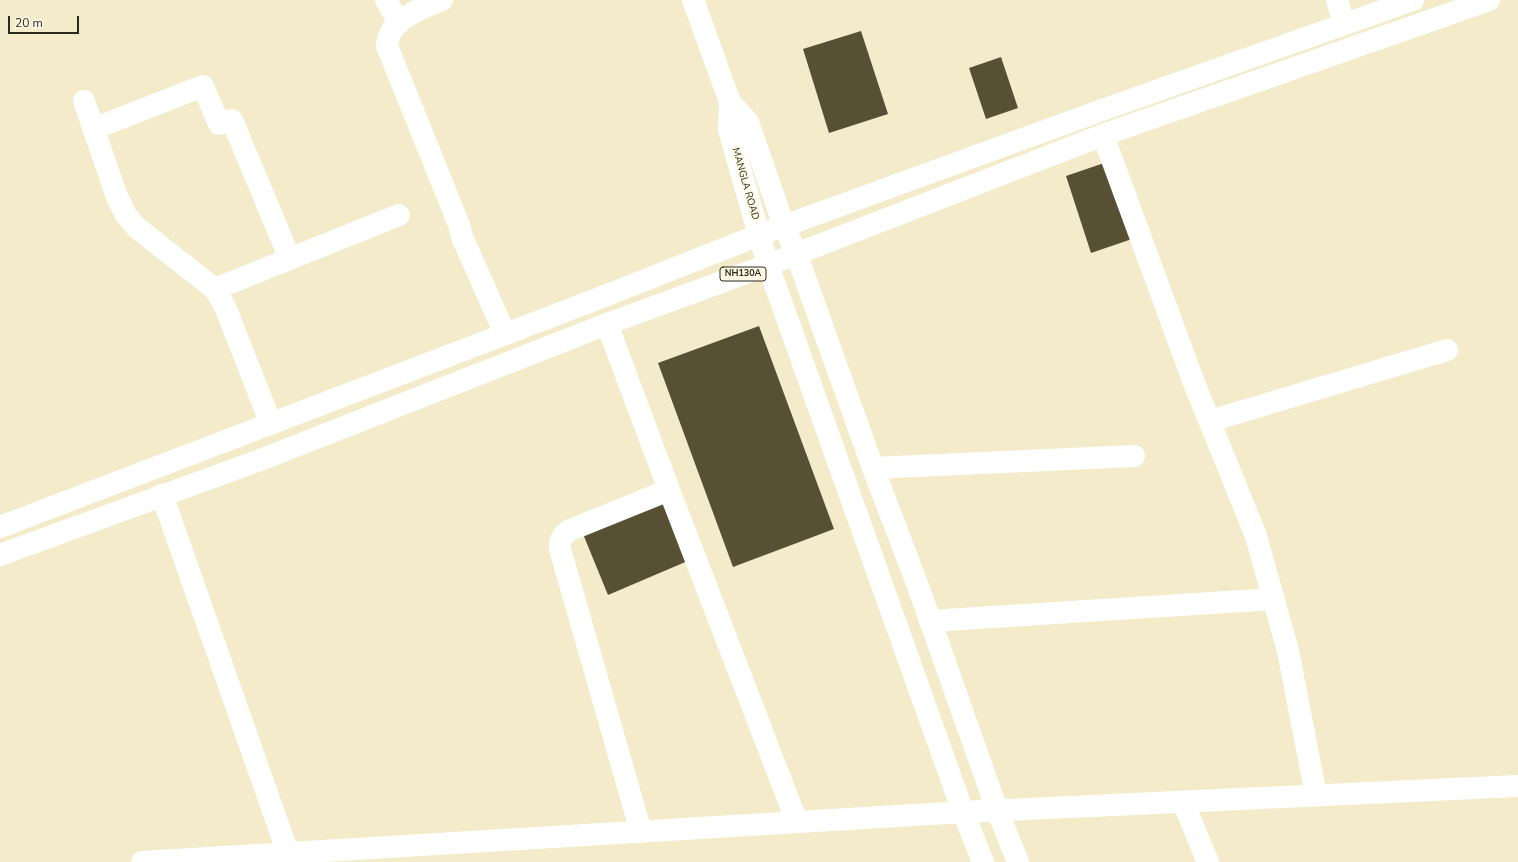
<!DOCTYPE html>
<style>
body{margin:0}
#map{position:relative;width:1518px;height:862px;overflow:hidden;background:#f4ebca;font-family:"Nunito Sans",sans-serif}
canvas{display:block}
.scale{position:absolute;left:8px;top:16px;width:71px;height:18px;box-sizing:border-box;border:2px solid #2c291d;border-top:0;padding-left:5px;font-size:12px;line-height:14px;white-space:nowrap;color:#2c291d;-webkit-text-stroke:3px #fef9e5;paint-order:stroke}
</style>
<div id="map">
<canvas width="1518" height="862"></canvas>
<div class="scale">20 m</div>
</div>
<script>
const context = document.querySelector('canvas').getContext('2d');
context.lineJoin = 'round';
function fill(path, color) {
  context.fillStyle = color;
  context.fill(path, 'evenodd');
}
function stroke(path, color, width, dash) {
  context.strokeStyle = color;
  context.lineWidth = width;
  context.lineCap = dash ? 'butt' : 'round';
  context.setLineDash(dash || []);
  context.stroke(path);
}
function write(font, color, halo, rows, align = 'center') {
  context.font = font + ' "Nunito Sans",sans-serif';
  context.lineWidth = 4;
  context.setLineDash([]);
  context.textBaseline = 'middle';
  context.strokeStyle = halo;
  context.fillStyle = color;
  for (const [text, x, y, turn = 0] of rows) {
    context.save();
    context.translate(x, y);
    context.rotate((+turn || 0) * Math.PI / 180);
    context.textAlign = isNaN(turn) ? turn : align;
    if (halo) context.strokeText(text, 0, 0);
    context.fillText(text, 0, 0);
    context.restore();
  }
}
fill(new Path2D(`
 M861,31L888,114L829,133L803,49Z
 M1001,57L1018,108L986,119L969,68Z
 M1107,162L1132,239L1091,253L1066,176Z
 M759,326L834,529L733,567L658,363Z
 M664,500L690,560L608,595L583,534Z`), '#585034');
stroke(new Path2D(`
 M386,0L399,23
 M442,0C421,9 388,19 387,46L459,225L462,237L505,334
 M693,0L730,102L729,130L759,235
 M1337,0L1344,24
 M84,101L117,197L126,215L137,228L215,289L226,309L271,424
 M730,102L748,122L784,226
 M93,129L203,86L219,124L232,120L290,259
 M1103,135L1194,383L1256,536L1288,651L1316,795
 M215,289L399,215
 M607,324L669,490L797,822
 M1210,421L1447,350
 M873,468L1134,456
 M162,495L288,853
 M930,621L1274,599
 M1183,802L1208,862
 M641,832L560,549C559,540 562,535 570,530L669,490`), '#fff', 22);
stroke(new Path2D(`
 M142,862L963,812L1518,786`), '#fff', 22);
stroke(new Path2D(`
 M784,226L796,253L873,468L918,586L997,810L1018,862
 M759,235L768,265L963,812L983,862`), '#fff', 22);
stroke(new Path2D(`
 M0,527L592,301L759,235L1105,109L1413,0
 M0,555L260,460L607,324L768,265L1103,135L1489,0`), '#fff', 22);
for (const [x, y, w] of [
 [743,274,46]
]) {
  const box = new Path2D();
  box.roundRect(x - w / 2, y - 7, w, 14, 3);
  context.fillStyle = '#fef9e5';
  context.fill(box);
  stroke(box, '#2c291d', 1);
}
write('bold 9px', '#2c291d', null, [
 ["NH130A",743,274]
]);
write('10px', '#2c291d', '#fef9e5', [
 ["MANGLA ROAD",745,184,74]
]);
</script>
